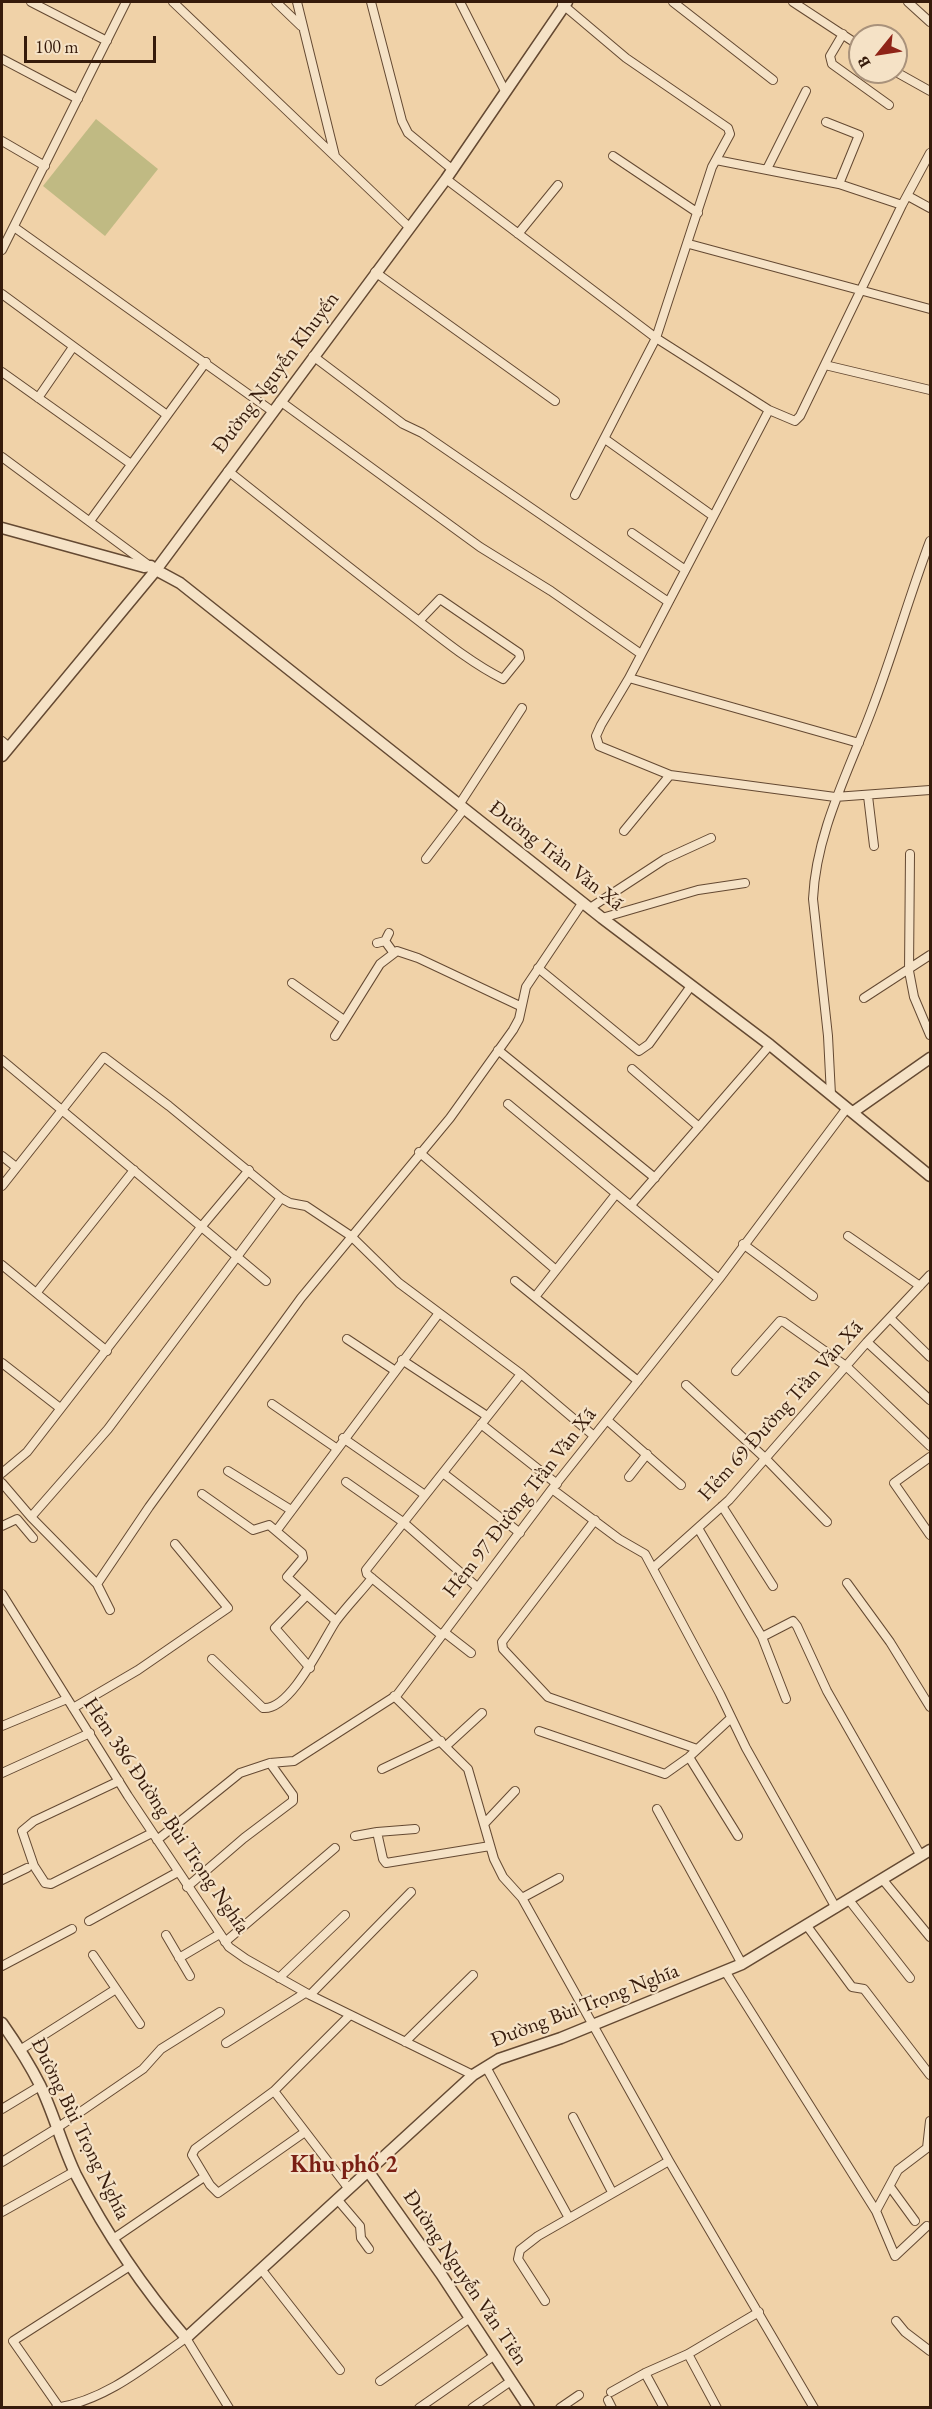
<!DOCTYPE html>
<meta charset="utf-8">
<style>
body{margin:0}
#map{position:relative;width:932px;height:2409px;overflow:hidden;background:#f0d2a8;font-family:"EB Garamond",serif}
canvas{display:block}
.frame{position:absolute;inset:0;border:3px solid #361b0b;pointer-events:none}
.north{position:absolute;left:848px;top:24px;width:60px;height:60px;box-sizing:border-box;background:#f5e2c6;border:2px solid #a9927b;border-radius:50%;rotate:240deg;font-size:16px;font-weight:700;line-height:24px;text-align:center;color:#361b0b}
.north::after{content:'';display:block;margin:auto;width:21px;height:27px;background:#8f2418;clip-path:polygon(50% 0,100% 100%,50% 72%,0 100%)}
.scale{position:absolute;left:24px;top:36px;width:132px;height:27px;box-sizing:border-box;border:3px solid #361b0b;border-top:0;padding-left:8px;font-size:18px;line-height:21px;white-space:nowrap;color:#361b0b;-webkit-text-stroke:4px #f5e2c6;paint-order:stroke}
</style>
<div id="map">
<canvas width="932" height="2409"></canvas>
<div class="frame"></div>
<div class="north">B</div>
<div class="scale">100 m</div>
</div>
<script>
const context = document.querySelector('canvas').getContext('2d');
context.lineJoin = 'round';
function fill(path, color) {
  context.fillStyle = color;
  context.fill(path, 'evenodd');
}
function stroke(path, color, width, dash) {
  context.strokeStyle = color;
  context.lineWidth = width;
  context.lineCap = dash ? 'butt' : 'round';
  context.setLineDash(dash || []);
  context.stroke(path);
}
function write(font, color, halo, rows, align = 'center') {
  context.font = font + ' "EB Garamond",serif';
  context.lineWidth = 4.5;
  context.setLineDash([]);
  context.textBaseline = 'middle';
  context.strokeStyle = halo;
  context.fillStyle = color;
  for (const [text, x, y, turn = 0] of rows) {
    context.save();
    context.translate(x, y);
    context.rotate((+turn || 0) * Math.PI / 180);
    context.textAlign = isNaN(turn) ? turn : align;
    if (halo) context.strokeText(text, 0, 0);
    context.fillText(text, 0, 0);
    context.restore();
  }
}
fill(new Path2D(`
 M96,119L158,169L105,236L43,186Z`), '#c0ba83');
const minor = new Path2D(`
 M31,2L107,41
 M173,2L409,227
 M276,2L301,26
 M297,2L335,156
 M371,2L402,121L408,133L453,170
 M460,2L505,91
 M673,2L773,80
 M793,2L860,46
 M908,2L930,22
 M562,4L626,58L728,128L730,134L712,167L656,338L575,495
 M843,34L830,56L832,64L889,105
 M2,59L78,99
 M896,72L930,91
 M826,122L859,135L839,184
 M2,141L45,166
 M613,156L698,213
 M716,160L839,184L902,205
 M767,169L806,91
 M446,179L656,338L769,410L795,421L800,416L902,205L930,153
 M908,196L930,208
 M14,227L272,411
 M518,234L558,185
 M689,244L930,309
 M2,250L126,2
 M375,272L555,401
 M2,294L167,415
 M313,356L403,424L422,433L667,601
 M825,365L930,390
 M2,372L131,464
 M38,398L73,347
 M280,401L480,547L551,591L641,654
 M769,410L629,678L601,725L596,736L599,746L670,775L835,797L930,790
 M605,439L713,516
 M2,457L151,567
 M228,471C286,517 343,563 402,608C435,633 467,661 503,679L520,658L519,653L440,599L419,621
 M90,521L206,362
 M632,533L684,569
 M629,678L859,743
 M2,741L9,747
 M868,796L874,846
 M459,805L522,708
 M624,831L670,775
 M910,854L909,971L914,997L930,1035
 M426,859L464,809
 M590,908L665,859L711,838
 M602,918L698,890L745,883
 M385,941L389,933
 M377,943L385,941L393,952
 M538,968L639,1051L649,1044L691,986
 M292,983L344,1020
 M864,998L930,955
 M335,1036L380,964L397,951L418,958L520,1006
 M498,1050L655,1178
 M2,1060L266,1281
 M632,1069L699,1127
 M831,1095L828,1036L813,899C816,832 849,771 872,709C893,654 909,597 930,541
 M508,1104L719,1279
 M419,1152L556,1270
 M2,1156L16,1167
 M2,1186L104,1057L169,1106L281,1198L290,1203L306,1206L351,1236L399,1283L521,1374L594,1436
 M631,1205L770,1045
 M848,1236L920,1286
 M743,1244L813,1296
 M2,1265L107,1351
 M515,1281L638,1381
 M37,1292L134,1170
 M535,1297L616,1194
 M890,1318L930,1357
 M347,1339L394,1370
 M867,1342L930,1400
 M402,1360L487,1416
 M2,1363L60,1408
 M736,1371L780,1321L784,1322L846,1366L930,1446
 M686,1385L766,1459L827,1522
 M272,1404L336,1448
 M607,1420L681,1485
 M481,1424L557,1484
 M343,1438L425,1495
 M930,1457L894,1483L930,1535
 M228,1471L291,1510
 M2,1473L27,1452L202,1226L249,1170
 M443,1473L520,1533
 M629,1477L647,1454
 M346,1482L403,1522L477,1587
 M2,1483L31,1517L97,1584
 M552,1489L619,1539L645,1554L720,1694L746,1748L836,1908
 M202,1494L253,1530L269,1525L302,1553L303,1558L287,1577L336,1621
 M722,1506L773,1586
 M31,1517L108,1429L281,1198
 M595,1520L502,1642L503,1649L548,1697L697,1749
 M2,1526L17,1519L33,1538
 M698,1528L762,1637L793,1621L797,1626L827,1691L921,1856
 M277,1530L439,1313
 M653,1568L729,1500L867,1342L930,1275
 M847,1583L890,1642L930,1707
 M2,1594L128,1796L229,1947L246,1959L310,1995L473,2075
 M306,1596L275,1628L310,1668
 M110,1610L97,1584L149,1507L301,1298L450,1118L513,1030L519,1019L526,987L583,902
 M444,1632L471,1653
 M441,1635L367,1574L366,1570L521,1374
 M762,1637L786,1699
 M212,1659L263,1708C291,1711 323,1640 336,1621C347,1606 361,1592 372,1578
 M394,1696L468,1769L494,1859L503,1877L522,1898L669,2161L814,2408
 M73,1708L138,1670L228,1608L175,1544
 M2,1726L67,1699
 M539,1731L665,1774L689,1757L731,1718
 M446,1746L482,1713
 M689,1757L738,1836
 M382,1769L441,1741
 M2,1773L90,1733
 M119,1781L34,1821L22,1831L34,1866L45,1883L51,1884L152,1833
 M657,1809L742,1964
 M484,1824L515,1791
 M377,1832L383,1859L386,1863L490,1846
 M355,1836L377,1832L415,1829
 M157,1840L240,1773L270,1763L294,1761L397,1695L552,1489L719,1279L847,1108
 M2,1880L27,1868
 M883,1880L930,1937
 M187,1887L244,1838L293,1801V1795L270,1763
 M522,1898L559,1878
 M849,1900L910,1978
 M89,1921L178,1872
 M807,1926L852,1987L864,1989L930,2075
 M166,1935L190,1976
 M225,1942L335,1848
 M93,1955L140,2024
 M179,1958L218,1935
 M2,1966L72,1929
 M725,1971L876,2211L895,2256L927,2226
 M279,1978L345,1915
 M310,1995L411,1892
 M405,2042L473,1975
 M226,2043L305,1993
 M20,2050L116,1989
 M486,2067L569,2218
 M274,2091L349,2189
 M2,2109L40,2086
 M573,2117L612,2192
 M305,2132L218,2193L210,2185L192,2155L195,2149L274,2091L349,2016
 M2,2162L57,2128L143,2069L161,2049L220,2012
 M891,2188L915,2221
 M337,2199L360,2226L361,2238L369,2249
 M876,2211L898,2170L927,2148L930,2121
 M2,2212L75,2171
 M113,2239L204,2177
 M261,2269L340,2370
 M545,2301L518,2259L520,2250L538,2236L669,2161
 M896,2321L905,2332L930,2351
 M688,2354L717,2408
 M645,2373L664,2408
 M380,2381L470,2318
 M611,2392L645,2373L688,2354L759,2312
 M608,2400L612,2408
 M59,2407L13,2341L130,2266
 M56,2408C106,2400 146,2366 186,2338L229,2408
 M419,2408L495,2355
 M472,2408L511,2381
 M560,2408L579,2395`);
const tertiary = new Path2D(`
 M2,528L144,567L151,566
 M156,570L180,583L602,918L770,1045L930,1176
 M2,756L156,570L446,179L567,2
 M853,1112L930,1058
 M2,2023C16,2043 29,2063 40,2085C54,2114 62,2146 76,2175C106,2233 143,2288 186,2338L473,2075L499,2059L561,2038L742,1964L930,1850
 M368,2171L441,2274L529,2408`);
stroke(minor, '#644932', 10);
stroke(tertiary, '#644932', 13);
stroke(minor, '#f5e2c6', 8);
stroke(tertiary, '#f5e2c6', 10);
write('21px', '#361b0b', '#f5e2c6', [
 ["Đường Nguyễn Khuyến",276,373,-53],
 ["Đường Trần Văn Xã",556,856,38],
 ["Hẻm 69 Đường Trần Văn Xã",781,1411,-48],
 ["Hẻm 97 Đường Trần Văn Xã",520,1503,-52],
 ["Hẻm 386 Đường Bùi Trọng Nghĩa",166,1816,56],
 ["Đường Bùi Trọng Nghĩa",585,2006,-21],
 ["Đường Bùi Trọng Nghĩa",80,2129,64],
 ["Đường Nguyễn Văn Tiên",465,2278,56]
]);
write('bold 24px', '#7a1f14', '#f5e2c6', [
 ["Khu phố 2",344,2165]
]);
</script>
